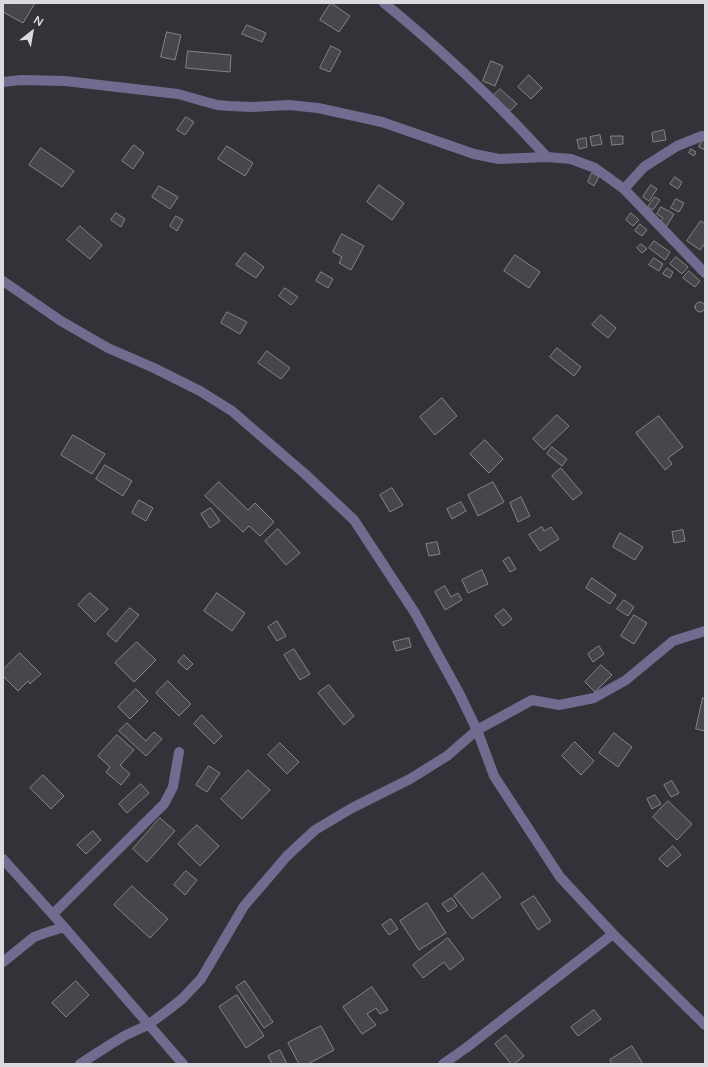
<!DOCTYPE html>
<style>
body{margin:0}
#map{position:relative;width:708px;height:1067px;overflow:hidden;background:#323238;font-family:"Varela Round",sans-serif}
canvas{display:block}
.frame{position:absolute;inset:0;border:4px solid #dbdbdf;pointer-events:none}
.north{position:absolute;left:12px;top:12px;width:40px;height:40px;-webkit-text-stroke:3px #323238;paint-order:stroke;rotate:31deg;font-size:11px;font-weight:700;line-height:16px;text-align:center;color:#dbdbdf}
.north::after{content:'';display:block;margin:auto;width:14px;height:18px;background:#dbdbdf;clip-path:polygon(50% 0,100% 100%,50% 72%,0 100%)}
</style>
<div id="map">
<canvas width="708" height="1067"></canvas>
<div class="frame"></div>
<div class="north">N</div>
</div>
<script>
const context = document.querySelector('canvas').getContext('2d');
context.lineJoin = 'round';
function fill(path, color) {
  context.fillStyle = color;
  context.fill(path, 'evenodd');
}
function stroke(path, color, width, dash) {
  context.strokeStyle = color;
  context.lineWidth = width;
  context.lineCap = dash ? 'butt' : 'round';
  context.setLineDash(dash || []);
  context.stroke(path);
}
const building = new Path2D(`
 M3,3H35L23,23L3,12Z
 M331,3L350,16L339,32L320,20Z
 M247,25L266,33L262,42L242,34Z
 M167,32L181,35L175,60L161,57Z
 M331,46L341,51L330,72L320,68Z
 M188,51L231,55L230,72L186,68Z
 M491,61L503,66L495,86L483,81Z
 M529,75L542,88L531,99L518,87Z
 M500,89L517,104L510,111L493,96Z
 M186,117L194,122L185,135L177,130Z
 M664,130L666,140L653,142L652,133Z
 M600,135L602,144L592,146L590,137Z
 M611,136H623V144L612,145Z
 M586,138L587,147L579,149L577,140Z
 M703,139L705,140V150L699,147Z
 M134,145L144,153L133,169L122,161Z
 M227,146L253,163L245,176L218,159Z
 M41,148L74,171L62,187L29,165Z
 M691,149L696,152L694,156L689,153Z
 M592,173L599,177L594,186L588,182Z
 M675,177L682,182L678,189L670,184Z
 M379,185L404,203L392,220L367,202Z
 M651,185L657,189L649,201L643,197Z
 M159,186L178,197L170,209L152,197Z
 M655,197L660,200L653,210L648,207Z
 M676,199L684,203L679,212L671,208Z
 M661,207L674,214L666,227L660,223L663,218L657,214Z
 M116,213L125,219L121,227L111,220Z
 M631,213L639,220L633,226L626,220Z
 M176,216L183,220L177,231L170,226Z
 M701,221L705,224V243L700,250L687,241Z
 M640,224L647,230L642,236L635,231Z
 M80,226L102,245L90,259L67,240Z
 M342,234L364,246L351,270L339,263L342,257L333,252Z
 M654,241L670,252L665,260L649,248Z
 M641,244L647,249L642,253L637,248Z
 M245,253L264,267L256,278L236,265Z
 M515,255L540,272L529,288L504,271Z
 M676,257L688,267L682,274L670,264Z
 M654,258L663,264L659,271L649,265Z
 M667,268L673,272L670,278L663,274Z
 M689,271L700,281L695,287L683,278Z
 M321,272L333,279L328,288L316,281Z
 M285,288L298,297L291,305L279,296Z
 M695 307a5 5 0 1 1 10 0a5 5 0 1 1-10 0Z
 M227,312L247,322L240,334L221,323Z
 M601,315L616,328L608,338L592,325Z
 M557,348L581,367L574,376L550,357Z
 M267,351L290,368L281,379L258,363Z
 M442,398L457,416L435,435L420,417Z
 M557,415L569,426L544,450L533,439Z
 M659,416L683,447L668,458L672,464L665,470L636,433Z
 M73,435L105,454L92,474L61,455Z
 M485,440L503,459L489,473L470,454Z
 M552,447L567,459L562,466L547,454Z
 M105,465L132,481L123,496L96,479Z
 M561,468L582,493L573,500L552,476Z
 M219,482L248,510L255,503L274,522L260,536L249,526L243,532L205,496Z
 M493,482L504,502L478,516L468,495Z
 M392,488L403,505L390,512L380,495Z
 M521,497L530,516L518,522L510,503Z
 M139,500L153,508L146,521L132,513Z
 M461,502L466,511L452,519L447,509Z
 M211,508L220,521L210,528L201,514Z
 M542,527L544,531L551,527L559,539L540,551L529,535Z
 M278,529L300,553L286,565L265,541Z
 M683,530L685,541L674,543L672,532Z
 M620,533L643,547L635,560L613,547Z
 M437,542L440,554L429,556L426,544Z
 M509,557L516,569L510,572L503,561Z
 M482,570L488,584L468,593L462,580Z
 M592,578L616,595L610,604L586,588Z
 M445,586L451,597L458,593L462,600L445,610L435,592Z
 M90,593L108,609L95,622L78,605Z
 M217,593L245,613L232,631L204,611Z
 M624,600L634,607L628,616L617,609Z
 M130,608L139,615L116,642L107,634Z
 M504,609L512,619L503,626L495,616Z
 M634,615L647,623L634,644L621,636Z
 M277,621L286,636L277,641L268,627Z
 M409,638L411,647L396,651L393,642Z
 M137,642L156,660L134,682L115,663Z
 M599,646L604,654L593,662L588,654Z
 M294,649L310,674L300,680L284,655Z
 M20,653L41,674L30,684L28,681L18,691L3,676V670Z
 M184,655L193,664L187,670L178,662Z
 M601,665L612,675L595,692L585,682Z
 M168,681L191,704L179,716L156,693Z
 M329,685L354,716L344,725L318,693Z
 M136,689L148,701L130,719L118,707Z
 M703,698L705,699V731L696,729Z
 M202,715L222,736L214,744L194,724Z
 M127,723L146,741L154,732L162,739L146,756L119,731Z
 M614,733L632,747L618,767L599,753Z
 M117,735L134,750L120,765L130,774L121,785L106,772L110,767L98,756Z
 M575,742L594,761L581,775L562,756Z
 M280,743L299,762L287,774L268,755Z
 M209,766L220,773L207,792L196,785Z
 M248,770L270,790L242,819L221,799Z
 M43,775L64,796L51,809L30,788Z
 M672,781L679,793L671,797L664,785Z
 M141,784L149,793L127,813L119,804Z
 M655,795L661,804L652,809L647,799Z
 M668,801L692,824L677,840L653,817Z
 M160,818L175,831L147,862L133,849Z
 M197,825L219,846L200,866L178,844Z
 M93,831L101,840L86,854L77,845Z
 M673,846L681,855L667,867L659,859Z
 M186,871L197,880L185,895L174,885Z
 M483,873L501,897L472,919L454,896Z
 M132,886L168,919L150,938L114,905Z
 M534,896L551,921L538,930L521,904Z
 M452,898L457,906L448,912L442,904Z
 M427,903L446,933L419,950L400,921Z
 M391,919L398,929L389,935L382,925Z
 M448,938L464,959L450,970L444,962L423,978L413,965Z
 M76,981L89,995L66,1017L52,1003Z
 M245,981L273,1022L264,1028L236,987Z
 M372,987L388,1010L380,1014L376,1008L367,1014L376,1025L362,1034L343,1007Z
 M237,995L264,1036L246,1048L219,1007Z
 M594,1010L601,1019L578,1036L571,1027Z
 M321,1026L334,1050L308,1064H299L288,1043Z
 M506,1035L524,1056L514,1064H511L495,1044Z
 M632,1046L643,1064H612L610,1060Z
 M280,1050L287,1064H272L268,1056Z`);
fill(building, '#47464d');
stroke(building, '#84848b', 1);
stroke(new Path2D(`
 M384,3C403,18 420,33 438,49C476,83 512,119 547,157
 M3,82L21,80L65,81L178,94L217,105L229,106L252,107L289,105L318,108L382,122L474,154L499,159L547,157L571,159L595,168L624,189L705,273
 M624,189L644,167L677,146L702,136H705
 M3,281L61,321L108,348L154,368L200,391L232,411L305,474L354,520L415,613L459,693L477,730L494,776L560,877L613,934L705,1025
 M3,859L64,927L183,1064
 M53,914L164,804L173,787L179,752
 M3,962L34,937L45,933L64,927
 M80,1064L111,1044L126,1035L148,1025L168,1010L182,999L201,979L244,906L287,856L315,830L352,808L410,779L447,756L477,730L532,700L559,705L594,698L626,680L673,641L705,631
 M443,1064L466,1048L613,934`), '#706c8f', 10);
</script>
